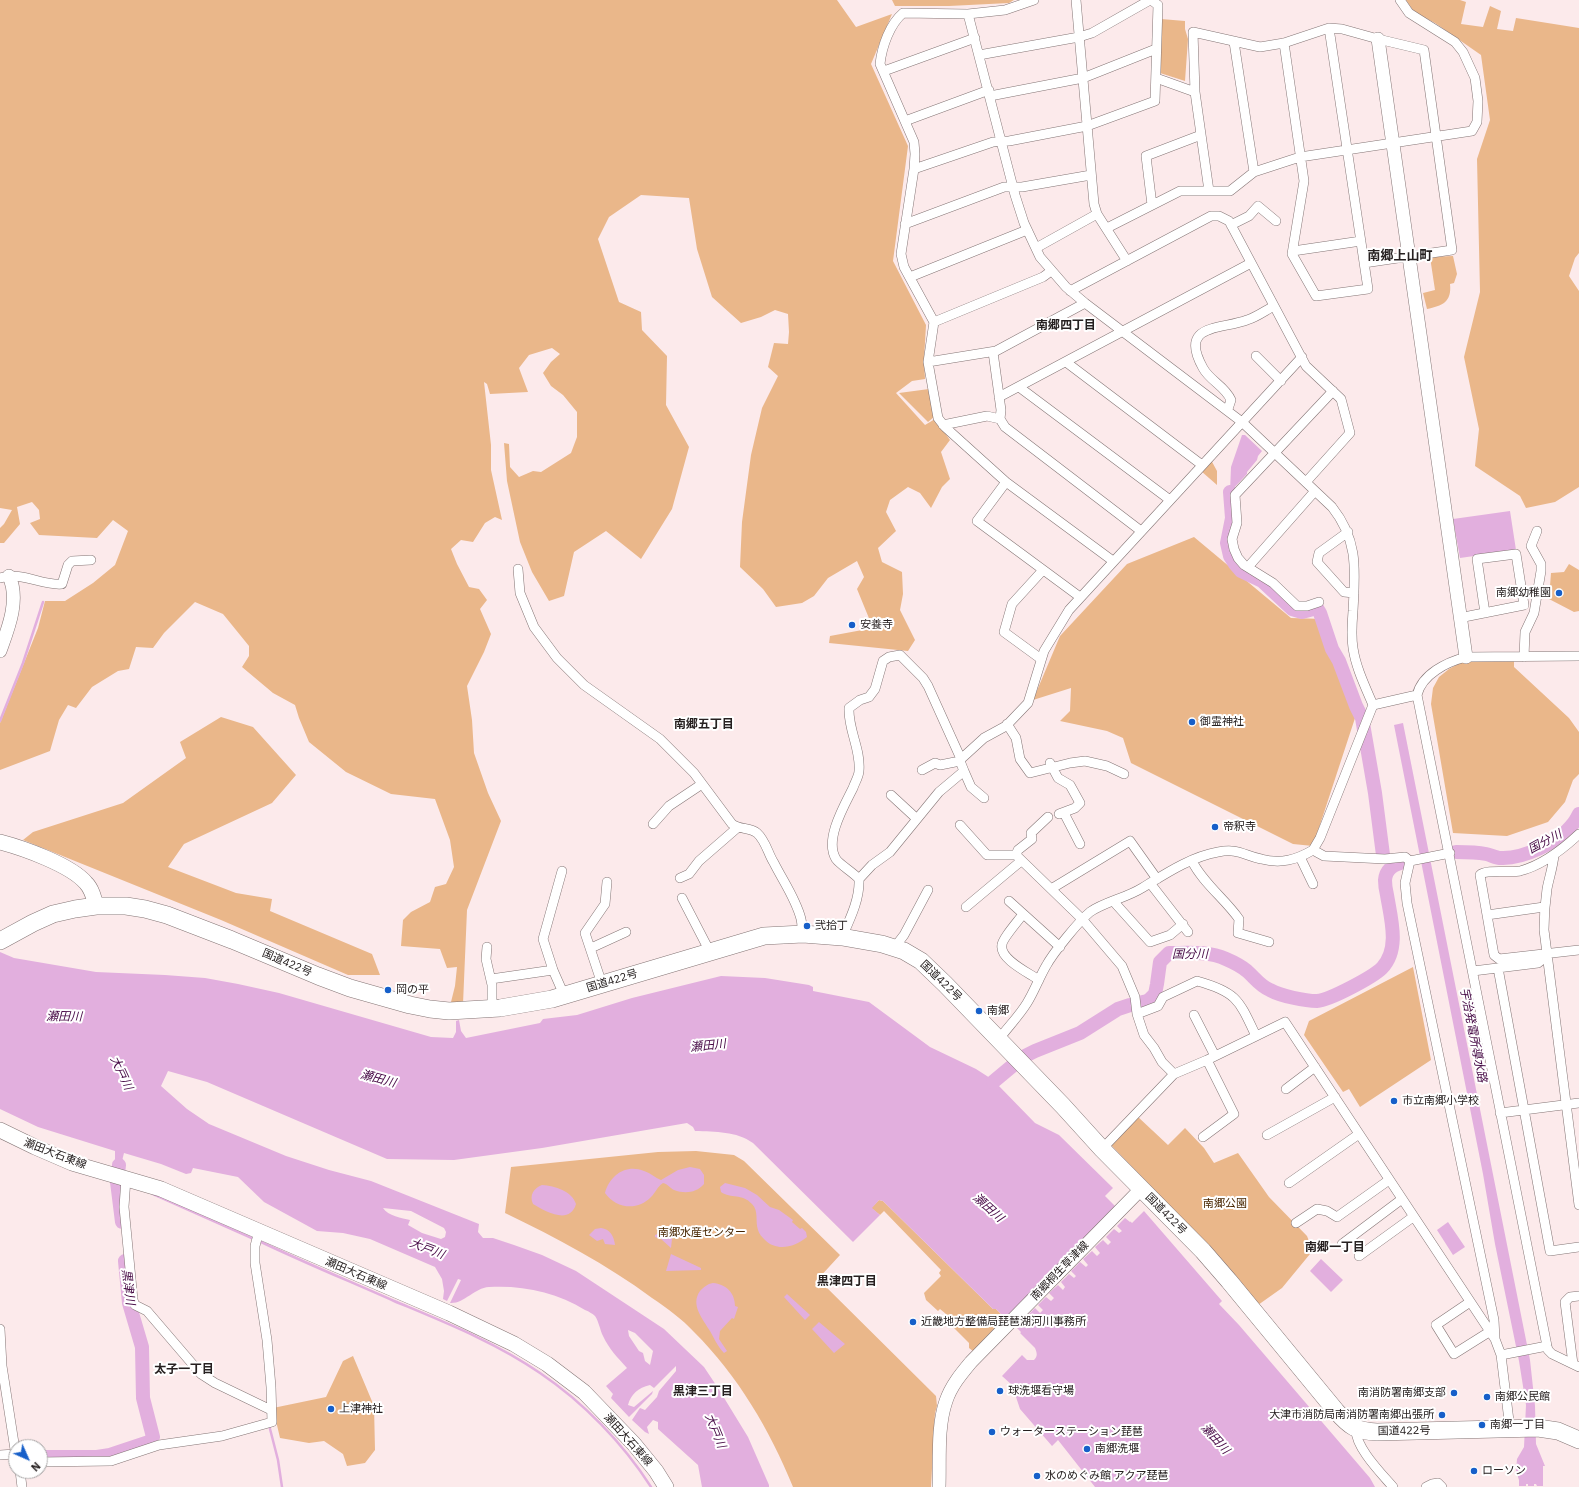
<!DOCTYPE html>
<meta charset="utf-8">
<style>
body{margin:0}
#map{position:relative;width:1579px;height:1487px;overflow:hidden;background:#fceaeb;font-family:"IBM Plex Sans",sans-serif}
canvas{display:block}
.north{position:absolute;left:8px;top:1439px;width:40px;height:40px;box-sizing:border-box;background:#fff;border:1px solid #a8a6a6;border-radius:50%;rotate:135deg;font-size:11px;font-weight:700;line-height:16px;text-align:center;color:#262020}
.north::after{content:'';display:block;margin:auto;width:14px;height:18px;background:#165fc9;clip-path:polygon(50% 0,100% 100%,50% 72%,0 100%)}
</style>
<div id="map">
<canvas width="1579" height="1487"></canvas>
<div class="north">N</div>
</div>
<script>
const context = document.querySelector('canvas').getContext('2d');
context.lineJoin = 'round';
function fill(path, color) {
  context.fillStyle = color;
  context.fill(path, 'evenodd');
}
function stroke(path, color, width, dash) {
  context.strokeStyle = color;
  context.lineWidth = width;
  context.lineCap = dash ? 'butt' : 'round';
  context.setLineDash(dash || []);
  context.stroke(path);
}
function write(font, color, halo, rows, align = 'center') {
  context.font = font + ' "IBM Plex Sans","Noto Sans JP",sans-serif';
  context.lineWidth = 4;
  context.setLineDash([]);
  context.textBaseline = 'middle';
  context.strokeStyle = halo;
  context.fillStyle = color;
  for (const [text, x, y, turn = 0] of rows) {
    context.save();
    context.translate(x, y);
    context.rotate((+turn || 0) * Math.PI / 180);
    context.textAlign = isNaN(turn) ? turn : align;
    if (halo) context.strokeText(text, 0, 0);
    context.fillText(text, 0, 0);
    context.restore();
  }
}
fill(new Path2D(`
 M0,0H837L856,27L892,14L871,64L908,146L893,261L926,325L924,360L925,379L912,381L896,393L925,425L935,419L950,440L941,452L950,479L942,487L931,508L920,493L908,487L890,500L886,512L896,531L878,548L882,562L902,572L903,594L900,610L915,640L908,651L829,643L830,636L873,628L857,589L864,577L857,561L828,578L814,596L802,603L776,607L763,589L740,567L742,522L751,455L762,408L778,376L768,367L774,343L788,344L789,332L788,314L775,310L761,317L741,323L712,297L697,249L689,198L641,195L609,217L598,239L619,302L641,312L642,330L667,356L666,405L689,447L672,509L641,559L606,531L574,552L564,596L549,601L532,572L520,542L507,481L504,443L509,444L510,467L519,477L533,471L541,472L571,453L577,437V412L563,395L551,386L543,373L551,362L560,354L552,348L529,355L519,368L528,392L490,394L487,384L484,382L491,445V470L502,520L495,517L485,523L473,542L461,540L451,549L457,564L469,587L479,589L487,600L480,609L491,634L484,652L467,686L472,720L474,753L488,793L501,821L467,910L463,1004L455,1006L451,1002L455,986L457,967L447,968L440,949L401,946L403,920L411,912L430,902L435,887L446,884L454,867L450,840L435,799L391,794L346,772L309,742L299,718L295,705L273,693L242,667L249,656V646L223,614L195,602L164,633L153,648L136,647L129,669L118,671L92,687L76,708L68,705L59,720L50,751L0,770V723L38,628L45,601H65L93,583L115,565L128,531L113,520L97,538L39,535L30,523L40,519L39,510L32,502L17,507L20,524L4,543H0V528L4,524L12,510L0,508Z
 M892,0H1014L1009,3L949,6H895Z
 M1406,0H1460L1466,2L1461,24L1483,27L1490,6L1501,11L1497,29L1513,31L1516,18L1579,28V253L1575,258L1569,276L1579,291V487L1555,502L1526,508L1520,496L1475,466L1479,429L1464,357L1480,292L1477,159L1490,120L1481,55L1435,23L1414,12Z
 M1161,19L1185,21V29L1188,39L1185,81L1160,73Z
 M1453,256L1457,274L1454,283L1450,284C1452,302 1442,306 1427,309L1423,293L1435,290L1430,257Z
 M929,389L934,417L928,422L899,393Z
 M1211,460L1217,471V485L1201,471Z
 M1194,537L1291,618L1323,619L1357,712L1313,846L1293,844L1131,763L1123,738L1107,731L1060,721L1070,711L1071,688L1033,700L1060,636L1127,564Z
 M1569,564L1579,570V611L1574,612L1549,599L1551,573L1564,572Z
 M1514,661V667L1569,718L1579,732V774L1573,780L1565,802L1548,822L1507,836L1453,833L1431,704L1433,688L1439,677L1449,669L1462,662Z
 M221,717L253,727L296,775L272,803L184,844L168,867L236,893L272,899L270,911L372,954L380,975H348L221,920L23,840L33,832L123,803L186,758L180,742Z
 M1413,967L1431,1060L1360,1107L1349,1089L1343,1092L1304,1035L1309,1021Z
 M1137,1116L1168,1145L1185,1128L1204,1148L1214,1163L1238,1153L1269,1197L1307,1236L1309,1241L1310,1254L1282,1288L1258,1305L1212,1250L1110,1144Z
 M696,1151L734,1155L744,1161L840,1255L818,1279L936,1396L937,1406L935,1413L931,1487H793C770,1430 738,1376 694,1332C682,1319 667,1308 652,1298C606,1264 557,1238 505,1213L511,1167L658,1152Z
 M879,1200L883,1201L993,1309H996L1005,1318L973,1351L969,1348V1343L943,1317L946,1314L940,1309L938,1311L926,1300L924,1293L941,1276L939,1273L941,1270L884,1211L880,1215L871,1208Z
 M353,1356L374,1406L375,1450L365,1463L347,1466L343,1454L324,1441L309,1443L280,1438L273,1408L326,1397L343,1361Z`), '#eab78a');
fill(new Path2D(`
 M1242,435H1245L1262,451L1258,456L1257,460L1247,472V474L1230,492L1231,467Z
 M1510,511L1516,550L1460,558L1453,519Z
 M1403,723L1530,1360L1535,1406L1536,1444L1545,1466H1543V1486H1537L1536,1484H1534V1486H1528V1484H1526V1486H1519V1480L1516,1471L1517,1459L1524,1447L1526,1405L1519,1361L1495,1244L1483,1174L1394,725Z
 M0,952L14,958L96,972L165,975L205,978L238,984L279,993L431,1037L453,1038L456,1032V1021L459,1020L461,1031L466,1038L540,1023L543,1019L577,1015L632,998L721,976L765,978L809,985L813,987V991L869,1002L930,1047L976,1069L990,1078L1005,1067L1011,1072L998,1085L1035,1123L1059,1135L1113,1188L1105,1196L1132,1223L1144,1211L1222,1301L1219,1304L1239,1325L1370,1478L1375,1487H1095L1058,1440L1052,1446L1020,1409L1012,1385L1002,1376L1022,1355L1027,1360H1034C1038,1356 1037,1353 1035,1348L996,1309H993L883,1201L879,1200L872,1208L880,1215L853,1242L753,1143C736,1131 716,1132 695,1131L693,1127L687,1123L542,1148L454,1160L387,1159L207,1082L168,1071L161,1086L187,1109L209,1124L286,1156L329,1170L371,1181L479,1224L478,1232L483,1238H493L514,1245L542,1255L576,1271L664,1329L704,1367L718,1388L748,1437L769,1485V1487H702L698,1465L658,1429V1422L653,1420L647,1427L649,1434L645,1432L632,1420L640,1408L645,1410L657,1397L659,1391L676,1371V1366L654,1388L650,1385C638,1388 631,1394 628,1405L634,1407L653,1391L652,1394L629,1417L611,1398L613,1394L606,1386L627,1368C618,1358 609,1349 603,1336C600,1330 599,1322 595,1316C593,1314 588,1311 585,1310C557,1292 522,1285 489,1287C474,1288 464,1304 450,1303L461,1280L458,1279L447,1301L443,1299L444,1291L442,1279L435,1267L370,1239L343,1233L317,1231L264,1202L238,1177L193,1168L191,1173L186,1174L161,1164L124,1153L120,1169L115,1167V1151L38,1127L0,1109ZM383,1208L411,1211L444,1228L446,1232L445,1237L441,1239L422,1233L408,1225L410,1220C402,1218 388,1216 383,1208ZM628,1330L635,1333L653,1351L650,1365L645,1361L643,1353L639,1351L629,1336Z
 M690,1167L700,1169L704,1175V1184C696,1193 685,1194 674,1190C670,1188 668,1184 663,1183C657,1187 656,1192 651,1197C638,1211 616,1209 605,1193C610,1175 626,1164 644,1171C651,1173 655,1178 661,1180L678,1170Z
 M725,1183L745,1188L757,1195L770,1207L779,1210L793,1220L792,1222L800,1229L802,1228L806,1232L807,1237C795,1247 777,1252 765,1240C762,1237 759,1234 758,1230C755,1221 759,1211 752,1204C742,1193 731,1199 721,1192L720,1187Z
 M542,1185C555,1186 572,1191 576,1204C570,1225 546,1212 533,1204C529,1195 534,1188 542,1185Z
 M1448,1222L1465,1247L1453,1255L1437,1230Z
 M601,1228C610,1229 614,1236 615,1245L605,1244L603,1239L597,1241L589,1235L595,1229Z
 M671,1228H673V1230L671,1248L661,1239L655,1237V1235Z
 M671,1254L701,1268V1270L666,1271Z
 M1321,1259L1343,1280L1331,1292L1310,1271Z
 M713,1283C726,1284 735,1293 735,1306L738,1307L734,1319L732,1318L720,1331L719,1339L727,1351L724,1353C718,1347 714,1338 710,1331C703,1319 690,1305 700,1291C704,1287 707,1284 713,1283Z
 M787,1294L810,1315L805,1320L784,1297Z
 M819,1322L845,1344L834,1353L812,1329Z`), '#e2afde');
fill(new Path2D(`
 M1117,1206L1132,1220L1130,1222L1125,1218L1117,1226L1122,1231L1119,1233L1114,1229L1106,1237L1111,1242L1108,1245L1103,1240L1095,1247L1100,1253L1097,1256L1092,1251L1083,1259L1088,1265L1086,1267L1080,1262L1071,1271L1076,1276L1074,1278L1069,1274L1061,1282L1065,1287L1063,1290L1058,1285L1049,1293L1054,1298L1051,1301L1046,1297L1038,1305L1043,1310L1040,1313L1035,1308L1027,1316L1032,1321L1028,1325L1023,1320L1016,1327L1021,1332L1019,1335L1004,1320Z`), '#fceaeb');
stroke(new Path2D(`
 M0,721L23,663L43,602
 M153,1194L254,1239
 M259,1241C303,1262 349,1281 394,1301C444,1322 495,1342 540,1373C583,1402 623,1443 651,1487
 M269,1425L278,1460L282,1487`), '#e2afde', 2.5);
stroke(new Path2D(`
 M1230,492L1232,518L1227,543L1230,556L1235,564L1241,571L1262,581L1292,609L1302,612L1317,608L1320,613L1332,649L1339,661L1356,706L1362,718L1375,793L1383,855
 M1456,852C1466,852 1476,852 1486,854C1491,855 1496,858 1501,858C1523,859 1559,842 1572,825C1575,822 1577,818 1579,814
 M993,1082L1023,1057L1035,1051L1080,1033L1118,1009L1130,1005L1147,1001L1150,999L1155,994L1157,984L1160,962L1169,953C1189,953 1208,951 1226,959C1233,962 1241,966 1247,971C1255,978 1260,986 1270,990C1281,996 1305,1001 1317,1001C1330,1000 1373,977 1382,968C1400,949 1391,919 1387,895C1386,891 1385,885 1385,880C1386,868 1395,864 1405,862
 M119,1165L117,1182L122,1222
 M40,1457H97L110,1455L149,1442L153,1437L143,1398L142,1347L129,1303L125,1261`), '#e2afde', 14);
const street = new Path2D(`
 M1076,0L1094,204L1097,214L1127,261
 M968,14L1005,10L1034,0
 M1234,42L1254,172
 M1284,43L1304,181L1292,254L1316,296L1368,289L1329,28
 M979,55L1079,37L1092,33L1150,0
 M884,71L975,38
 M1156,78L1195,92
 M990,96L1083,78L1156,49
 M905,121L989,90
 M914,169L993,142L1009,141L1087,126L1155,101L1158,5L1151,0
 M1209,191L1195,92L1193,32L1260,47L1284,43L1329,28L1342,29L1378,39L1424,50L1452,250L1364,263
 M1152,205L1146,156L1201,135
 M905,224L1004,187H1022L1091,175
 M1231,225L1249,216L1258,206L1276,221
 M1107,228L1180,191H1230L1254,172L1300,157L1472,131L1477,122L1478,101L1475,78L1463,52L1455,42L1409,13L1400,0
 M1036,248L1097,214
 M1293,251L1361,241
 M910,277L1027,230
 M1070,291L1211,216H1219L1229,221L1306,366L1341,399L1350,433L1306,482
 M934,322L1043,277L1051,271
 M993,352L1001,410L1000,419L1005,427L1141,531
 M1256,356L1281,381
 M928,362L996,351L1085,303
 M1066,362L1202,465
 M1019,387L1170,500
 M999,397L1251,263
 M1228,409L1231,400C1225,386 1210,381 1203,368C1178,323 1221,330 1247,320C1257,317 1266,310 1274,306
 M943,425L987,416L1000,419
 M1006,482L977,521L1080,597
 M1348,532L1319,553L1317,562L1344,592L1354,593
 M1113,561L1006,482L945,427L938,418L928,362L934,322L904,267L901,254L914,169L915,154L914,142L880,64C882,46 890,24 903,13L968,14L1015,195L1024,223L1040,257L1066,287L1085,303L1242,422L1332,507C1359,541 1355,571 1353,611C1352,623 1351,636 1353,648C1356,668 1365,686 1373,705L1417,695
 M1248,567L1315,491
 M518,569L520,593L534,627L557,658L584,685L660,739L694,773L732,824C740,830 750,827 757,833C766,841 768,854 774,863C783,881 796,899 801,919C802,923 802,929 803,934
 M0,578C22,571 42,586 62,584L68,565L72,561L91,560
 M1319,602L1307,606H1297L1273,583L1244,565L1238,558L1234,549L1232,539L1237,523L1235,495L1333,391
 M1459,618L1524,605L1516,554L1477,559L1485,613
 M1579,656L1466,657C1447,662 1422,674 1417,695C1462,912 1503,1129 1547,1346L1548,1350L1552,1354L1579,1367
 M1524,657L1525,632L1534,613L1541,571V564L1531,546L1537,531
 M1041,659L1004,632L1012,604L1043,570
 M1007,724L1016,738L1020,759L1030,773L1070,763L1085,761L1107,766L1124,774
 M961,759L984,738L1006,726L1028,703L1044,651L1069,610L1302,357
 M1050,763L1058,778L1070,785L1080,803L1075,808L1059,814
 M922,770L935,763L940,765L960,761
 M964,771L971,787L984,798
 M891,795L917,819
 M1064,813L1080,844
 M653,824L669,806L702,784
 M960,825L987,855H1016L1082,919L1122,966L1135,997L1137,1014L1144,1035L1154,1048L1162,1062L1174,1074
 M1579,834C1562,850 1543,865 1520,871C1511,873 1485,869 1480,875L1494,955L1499,959L1579,950
 M1313,850L1320,838L1373,705
 M1016,855L1018,850L1032,839L1031,833L1048,817
 M1554,855C1553,867 1549,878 1547,889C1545,903 1544,917 1544,930L1579,1205
 M1300,857L1313,884
 M1192,861C1203,883 1225,899 1239,919L1238,933L1269,942
 M1410,861L1405,883L1407,903L1494,1320L1495,1339
 M562,871L543,939L553,970L564,995
 M680,878L689,874L699,861L737,828
 M1150,883L1188,932
 M1051,889L1130,841L1157,879
 M682,898L710,952
 M1009,901L1060,947
 M1114,902L1150,942L1170,935L1183,924
 M966,907L1021,861
 M1023,914C1019,920 1002,939 1002,945C999,959 1029,973 1039,980
 M1487,915L1544,907
 M842,937C850,919 860,899 859,879L872,865L890,852L939,792L964,771L960,761L961,759L928,686L923,678L900,655L889,657L883,661L875,689L869,697L860,700L849,708C848,730 861,749 859,771C859,776 855,782 853,788C844,806 824,840 836,859C839,864 854,873 859,879
 M487,947L486,959L492,985V1008
 M591,948L626,932
 M894,948L904,935L928,890
 M1498,968L1550,1251L1579,1247
 M1473,971L1538,963L1543,959L1546,954
 M491,979L553,970
 M602,984L585,933L605,904L607,882
 M1137,1014L1158,1006L1163,997L1197,981C1237,992 1239,1000 1256,1036
 M1194,1015L1215,1056
 M999,1039C1008,1027 1019,1016 1027,1003C1034,992 1039,978 1046,966C1053,953 1079,921 1090,912C1104,902 1126,898 1142,888C1165,874 1190,857 1218,852C1238,848 1243,855 1261,859C1281,864 1296,860 1313,850L1324,856L1385,859L1405,857L1410,861L1450,853
 M1286,1089L1315,1067
 M1500,1113L1579,1103
 M1267,1135L1335,1097
 M1203,1137L1234,1114L1207,1060
 M1102,1149L1174,1074L1207,1060L1285,1022L1495,1339L1501,1355L1510,1429
 M126,1178L124,1207L133,1300L135,1305L147,1311L201,1374L215,1383L271,1410
 M1289,1183L1359,1134
 M1296,1223L1317,1209L1327,1211L1337,1217L1389,1180
 M1342,1244L1402,1199
 M1359,1256L1413,1217
 M1470,1302L1436,1325L1454,1354L1489,1332
 M0,1329L2,1366L16,1456
 M1501,1355L1547,1346
 M1573,1364L1565,1302L1570,1297L1579,1296
 M1356,1429C1355,1447 1381,1473 1393,1487
 M0,1455L15,1454
 M40,1462L111,1461L159,1445L222,1436L272,1422L271,1387L267,1340L255,1263V1246L259,1231
 M20,1471L22,1487
 M1426,1487L1432,1484L1438,1483L1442,1487`);
const secondary = new Path2D(`
 M1378,39L1466,657
 M0,651C8,629 20,600 9,576
 M939,1487C940,1459 937,1427 946,1401C951,1386 961,1374 971,1362L1141,1189`);
const primary = new Path2D(`
 M0,842C23,848 71,865 86,883C92,889 94,898 96,906
 M0,1130L35,1147L72,1163L161,1189L449,1313L514,1344L547,1364L584,1392L634,1444L656,1471L666,1487`);
const highway = new Path2D(`
 M0,941L33,923L53,914L75,909L96,906H126L145,909L167,915L232,940L318,976L350,988L410,1005L430,1009L449,1011L500,1008L552,999L764,936L803,934L842,937L882,944L904,951L921,961L945,984L1063,1106L1102,1149L1203,1251L1229,1281L1336,1411C1350,1427 1356,1431 1377,1432L1538,1428L1558,1431L1579,1440`);
stroke(street, '#847575', 10);
stroke(secondary, '#847575', 14);
stroke(primary, '#847575', 16);
stroke(highway, '#847575', 18);
stroke(street, '#fff', 9);
stroke(secondary, '#fff', 13);
stroke(primary, '#fff', 15);
stroke(highway, '#fff', 17);
for (const [x, y, r, color] of [
 [1559,593,4,"#165fc9"],
 [852,625,4,"#165fc9"],
 [1192,722,4,"#165fc9"],
 [1215,827,4,"#165fc9"],
 [807,926,4,"#165fc9"],
 [388,990,4,"#165fc9"],
 [979,1011,4,"#165fc9"],
 [1394,1101,4,"#165fc9"],
 [913,1322,4,"#165fc9"],
 [1000,1391,4,"#165fc9"],
 [1454,1393,4,"#165fc9"],
 [1487,1397,4,"#165fc9"],
 [331,1409,4,"#165fc9"],
 [1442,1415,4,"#165fc9"],
 [1482,1425,4,"#165fc9"],
 [992,1432,4,"#165fc9"],
 [1087,1449,4,"#165fc9"],
 [1474,1471,4,"#165fc9"],
 [1037,1476,4,"#165fc9"]
]) {
  const dot = new Path2D();
  dot.arc(x, y, r, 0, 2 * Math.PI);
  context.fillStyle = color;
  context.fill(dot);
  stroke(dot, '#fff', 1.5);
}
write('11px', '#262020', '#fff', [
 ["南郷幼稚園",1551,593,"right"],
 ["安養寺",860,625],
 ["御霊神社",1200,722],
 ["帝釈寺",1223,827],
 ["弐拾丁",815,926],
 ["岡の平",396,990],
 ["南郷",987,1011],
 ["市立南郷小学校",1402,1101],
 ["近畿地方整備局琵琶湖河川事務所",921,1322],
 ["球洗堰看守場",1008,1391],
 ["南消防署南郷支部",1446,1393,"right"],
 ["南郷公民館",1495,1397],
 ["上津神社",339,1409],
 ["大津市消防局南消防署南郷出張所",1434,1415,"right"],
 ["南郷一丁目",1490,1425],
 ["ウォーターステーション琵琶",1000,1432],
 ["南郷洗堰",1095,1449],
 ["ローソン",1482,1471],
 ["水のめぐみ館 アクア琵琶",1045,1476]
], 'left');
write('11px', '#262020', '#fff', [
 ["国道422号",287,963,23],
 ["国道422号",612,981,-17],
 ["国道422号",941,981,44],
 ["瀬田大石東線",55,1154,21],
 ["国道422号",1166,1214,45],
 ["南郷桐生草津線",1060,1271,-46],
 ["瀬田大石東線",356,1274,23],
 ["国道422号",1404,1431,-1],
 ["瀬田大石東線",628,1440,48]
]);
write('11px', '#482601', '#fff', [
 ["南郷公園",1225,1204],
 ["南郷水産センター",702,1233]
]);
write('bold 12px', '#262020', '#fff', [
 ["南郷四丁目",1066,326],
 ["南郷五丁目",704,725],
 ["南郷一丁目",1335,1248],
 ["黒津四丁目",847,1282],
 ["太子一丁目",184,1370],
 ["黒津三丁目",703,1392]
]);
write('italic 12px', '#460945', '#fff', [
 ["国分川",1545,842,-28],
 ["国分川",1190,955],
 ["瀬田川",64,1017,1],
 ["宇治発電所導水路",1473,1035,79],
 ["瀬田川",708,1046,-6],
 ["大戸川",121,1073,65],
 ["瀬田川",378,1079,15],
 ["瀬田川",988,1208,42],
 ["大戸川",427,1249,21],
 ["黒津川",128,1287,83],
 ["大戸川",715,1431,68],
 ["瀬田川",1215,1439,48]
]);
write('bold 13px', '#262020', '#fff', [
 ["南郷上山町",1400,256]
]);
</script>
